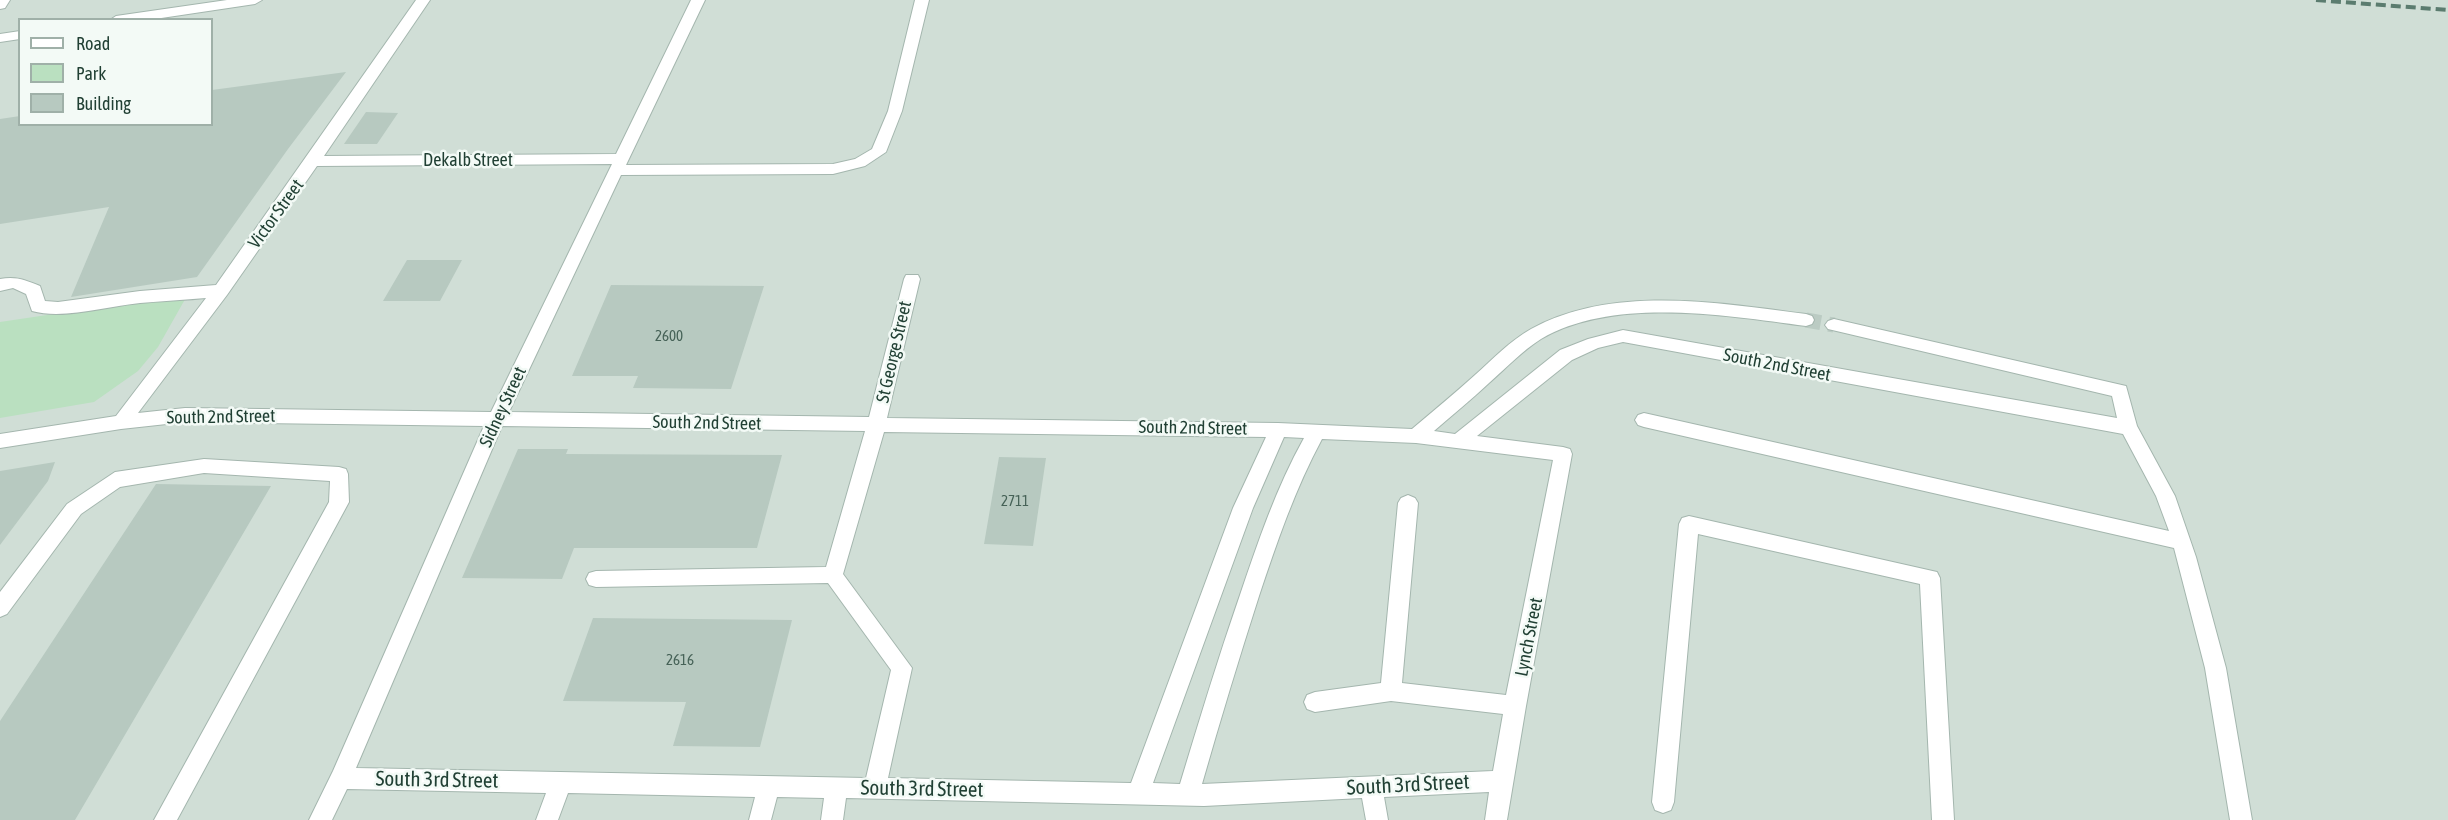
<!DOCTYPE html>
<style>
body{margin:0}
#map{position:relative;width:2448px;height:820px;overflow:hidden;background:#e2eee7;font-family:"Asap Condensed",sans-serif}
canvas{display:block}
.legend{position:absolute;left:18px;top:18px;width:195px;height:108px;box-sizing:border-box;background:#f3faf6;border:2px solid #9fb0a8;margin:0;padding:8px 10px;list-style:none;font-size:18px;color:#214034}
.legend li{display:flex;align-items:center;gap:12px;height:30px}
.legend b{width:30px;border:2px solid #9fb0a8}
</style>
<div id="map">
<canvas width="2448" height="820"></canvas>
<ul class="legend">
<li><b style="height:8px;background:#fff"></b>Road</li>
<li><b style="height:16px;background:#bae0c0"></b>Park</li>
<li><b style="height:16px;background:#b7c9c0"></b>Building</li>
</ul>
</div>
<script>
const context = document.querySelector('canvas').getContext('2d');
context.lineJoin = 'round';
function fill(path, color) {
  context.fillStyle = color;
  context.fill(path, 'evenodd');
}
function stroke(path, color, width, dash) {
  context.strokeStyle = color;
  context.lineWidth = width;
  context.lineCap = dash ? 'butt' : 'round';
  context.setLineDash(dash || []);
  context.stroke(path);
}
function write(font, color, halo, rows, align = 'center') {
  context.font = font + ' "Asap Condensed",sans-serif';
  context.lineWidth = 5;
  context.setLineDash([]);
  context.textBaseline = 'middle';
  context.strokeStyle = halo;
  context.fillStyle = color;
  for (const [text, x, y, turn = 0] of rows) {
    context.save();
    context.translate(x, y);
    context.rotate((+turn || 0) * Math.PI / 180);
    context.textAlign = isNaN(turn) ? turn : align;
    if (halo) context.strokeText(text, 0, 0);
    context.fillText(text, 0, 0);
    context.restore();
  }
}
fill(new Path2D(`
 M0,0H2448V820H0ZM20,20H212V124H20Z`), '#d0ded6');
fill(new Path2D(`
 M188,294L158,347L138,371L94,402L0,418V322Z`), '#bae0c0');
fill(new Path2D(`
 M346,72L288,149L197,277L71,297L109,207L0,224V119L20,116V124H212V90Z
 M366,112L398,113L377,144H344Z
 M407,260H462L440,301H383Z
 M611,285L764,286L731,389L633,388L638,376H572Z
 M518,449H568L566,454L782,455L757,548H574L562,579L462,578Z
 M999,457L1046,458L1033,546L984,544Z
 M55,462L48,481L0,545V471Z
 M156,484L271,486L75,820H0V721Z
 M593,618L792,620L760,747L673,746L686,702L563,701Z`), '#b7c9c0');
stroke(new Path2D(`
 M1806,320L1834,325`), '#bbcbc3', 15, [15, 8]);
const minor = new Path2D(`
 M0,0H10L5,8L0,9Z
 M227,0H262L255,4L148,20H110L116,16Z
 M416,0H430L324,156L616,154L691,0H705L626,165L833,164L855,159L872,149L888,111L915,0H929L902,111L886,152L865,166L833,174L621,175L509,412L869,417L904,279L906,275H918L920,279L887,418L1278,423L1412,429C1433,411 1454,394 1475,375C1493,359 1510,341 1531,329C1613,284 1719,303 1806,314L1812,316L1814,320L1812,324L1806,326C1727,316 1614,296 1541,339C1522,351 1506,368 1489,383C1471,400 1452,415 1434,431L1455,434L1560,350L1588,339L1623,330L2117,418L2112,396L1828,329L1825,325L1828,321L1834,319L2126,386L2137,426L2175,496L2196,557L2226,668L2252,820H2230L2205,668L2174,548L1644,427L1638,425L1635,420L1638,415L1644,413L2169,531L2156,496L2123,434L1623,342L1598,348L1572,360L1477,436L1563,447L1570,449L1572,454L1526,706L1507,820H1485L1489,792L1384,797L1388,820H1366L1362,798L1204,806L846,798L843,820H821L824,798L777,797L771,820H749L755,797L568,793L558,820H536L546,793L347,789L332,820H309L333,771L484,426L185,422L121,429L0,448V434L116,416L206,298C184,300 162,301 140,303C108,306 63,320 32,311L26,294L13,288L0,291V279C16,276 25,280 40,286L45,301L58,302L140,291L216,285ZM612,164L491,412L185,408L138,413L227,295L317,166ZM502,426L865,431L826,567L596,571L589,573L586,579L589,585L596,587L828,583L891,670L866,778L356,768ZM884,432L1266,437L1233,508L1131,783L888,778L912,668L843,574ZM1284,437L1304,438C1276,488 1258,542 1240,595C1218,658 1199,721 1180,784L1153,783L1253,508ZM1322,439L1416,443L1553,460L1506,695L1402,683L1418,503L1415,498L1408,495L1401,498L1398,503L1381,683L1315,692L1307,695L1304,702L1307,709L1315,712L1391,701L1503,714L1493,771L1202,784C1220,721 1239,658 1259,596C1277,542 1295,489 1322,439Z
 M20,31V39L0,42V34Z
 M204,459L339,467L346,469L348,474L349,502L177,820H154L329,502L330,481L204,473L120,487L81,514L7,614L0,617V592L67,504L115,472Z
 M1689,516L1937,572L1940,578L1954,820H1932L1920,584L1698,534L1674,802L1671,810L1663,813L1655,810L1652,802L1679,524L1682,518Z`);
stroke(minor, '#a4b6ae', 2);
fill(minor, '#fff');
stroke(new Path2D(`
 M2316,0L2448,10`), '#5b7c6f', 4, [10, 5]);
write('15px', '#466257', null, [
 ["2600",669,336],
 ["2711",1015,501],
 ["2616",680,660]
]);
write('18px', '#214034', '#f3faf6', [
 ["Dekalb Street",468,160],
 ["Victor Street",276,214,-54],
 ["St George Street",894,352,-77],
 ["South 2nd Street",1777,365,11],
 ["Sidney Street",503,407,-65],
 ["South 2nd Street",221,417,-1],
 ["South 2nd Street",707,423,1],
 ["South 2nd Street",1193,428,1],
 ["Lynch Street",1529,637,-79]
]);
write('21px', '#214034', '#f3faf6', [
 ["South 3rd Street",437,780,1],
 ["South 3rd Street",1408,785,-3],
 ["South 3rd Street",922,789,1]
]);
</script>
